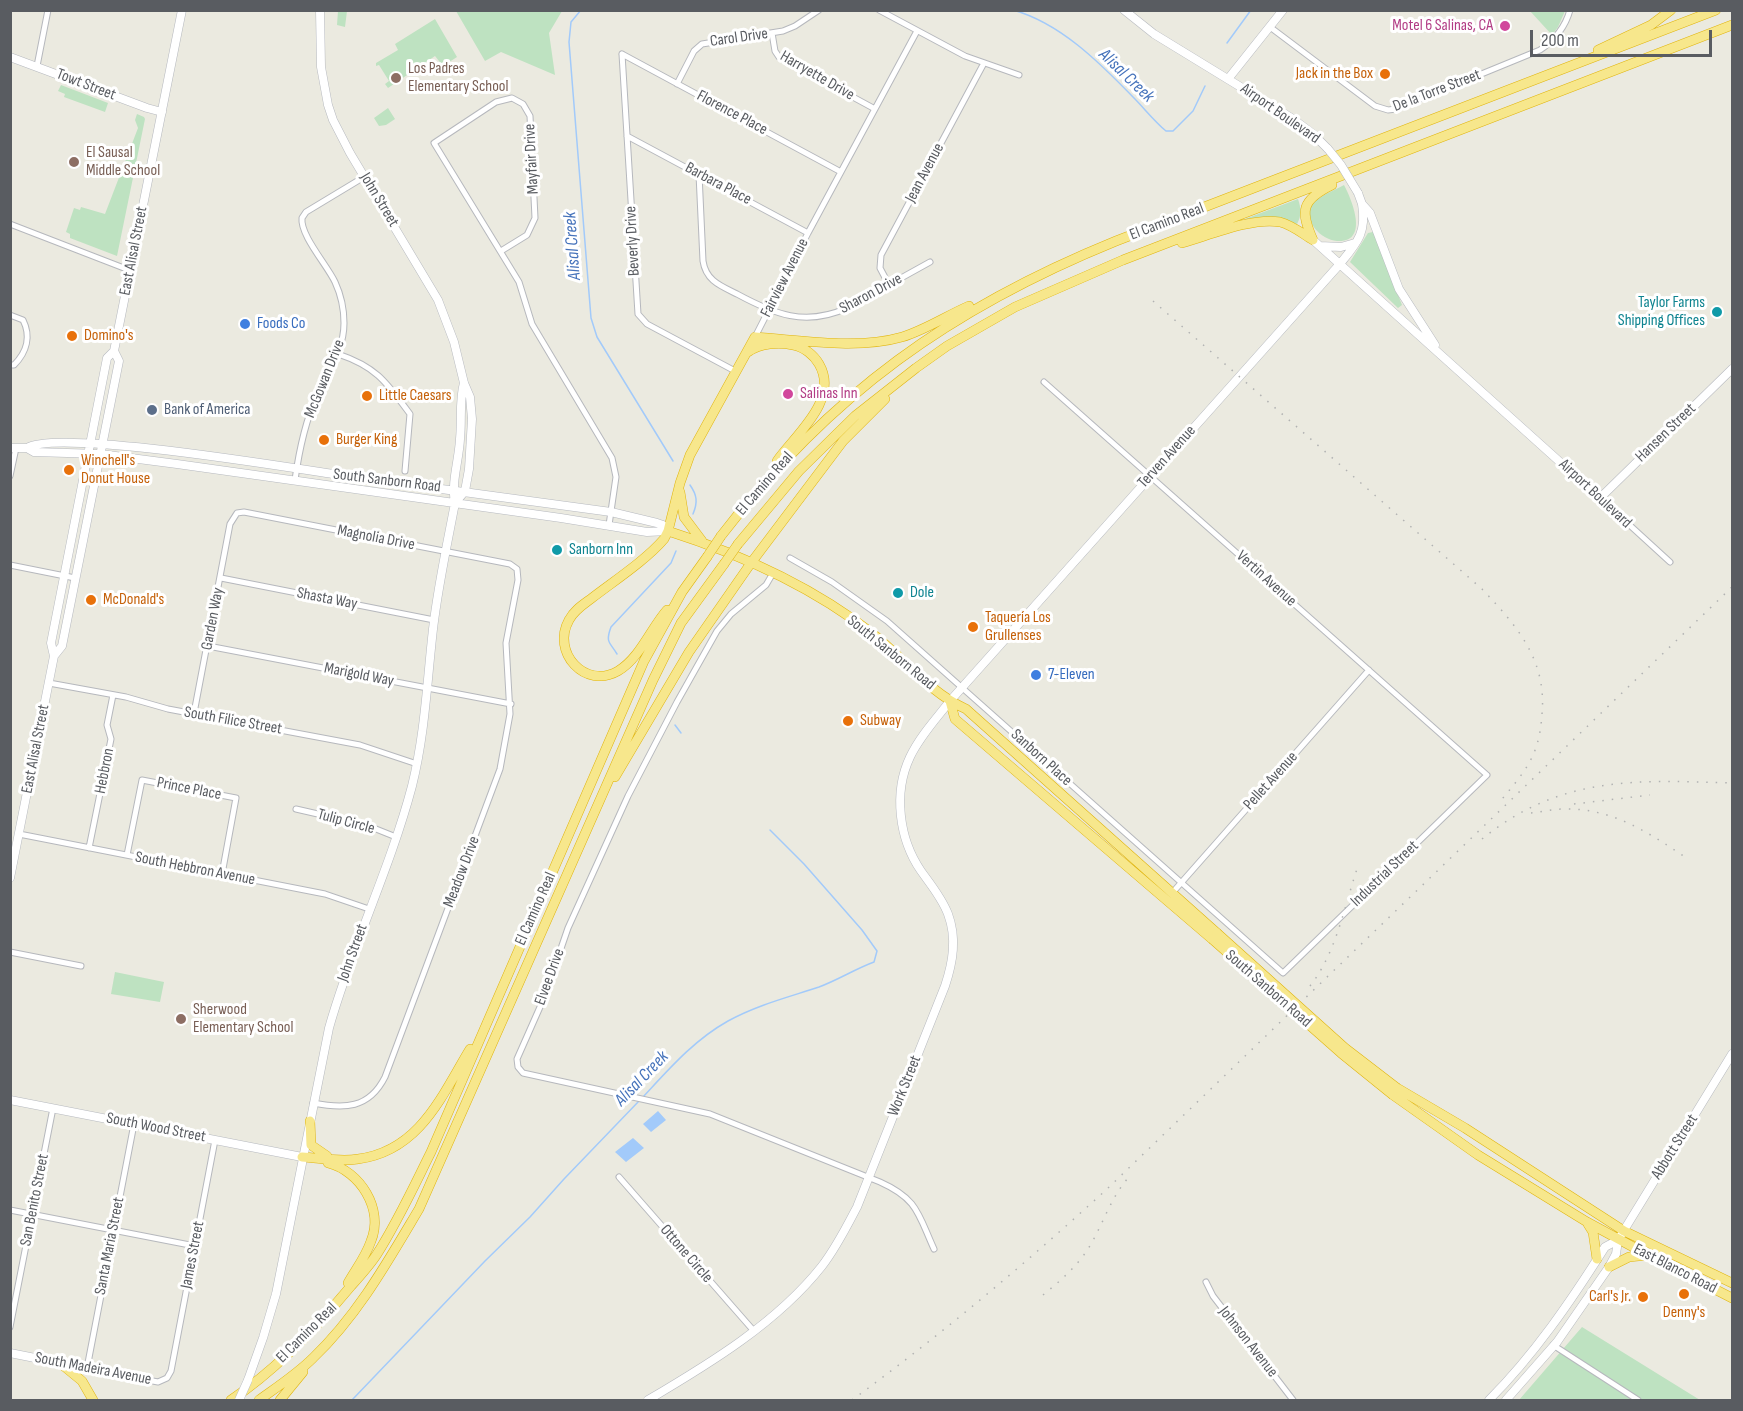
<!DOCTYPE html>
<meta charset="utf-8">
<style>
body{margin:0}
#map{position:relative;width:1743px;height:1411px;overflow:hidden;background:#ebeae0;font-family:"Sofia Sans Condensed",sans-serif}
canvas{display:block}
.frame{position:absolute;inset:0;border:12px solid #595c61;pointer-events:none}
.scale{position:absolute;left:1530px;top:30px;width:182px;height:27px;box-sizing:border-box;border:3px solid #595c61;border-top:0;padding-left:8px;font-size:18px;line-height:21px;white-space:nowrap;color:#595c61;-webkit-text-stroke:4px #fff;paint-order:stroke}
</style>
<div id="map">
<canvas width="1743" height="1411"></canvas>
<div class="frame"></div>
<div class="scale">200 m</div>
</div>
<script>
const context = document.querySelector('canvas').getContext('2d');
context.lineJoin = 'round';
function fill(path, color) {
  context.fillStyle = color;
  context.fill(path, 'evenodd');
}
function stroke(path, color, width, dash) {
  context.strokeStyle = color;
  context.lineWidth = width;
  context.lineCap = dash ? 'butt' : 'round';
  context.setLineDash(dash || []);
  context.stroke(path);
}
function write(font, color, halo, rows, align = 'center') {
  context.font = font + ' "Sofia Sans Condensed",sans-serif';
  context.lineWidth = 6;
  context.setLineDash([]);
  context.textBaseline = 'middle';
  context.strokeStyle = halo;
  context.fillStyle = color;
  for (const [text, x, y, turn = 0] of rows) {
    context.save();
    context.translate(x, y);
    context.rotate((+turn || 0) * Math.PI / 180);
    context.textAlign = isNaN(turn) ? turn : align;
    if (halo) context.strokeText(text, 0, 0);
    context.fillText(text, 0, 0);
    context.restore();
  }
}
fill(new Path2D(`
 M338,11H347L345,27L337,25Z
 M456,11H562L549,33L555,75L501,52L485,61Z
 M1530,11H1565L1558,27L1552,35Z
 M435,19L457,57L443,66L435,56L388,88L385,84L389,81L379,65L376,66V63L398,50L395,44Z
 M61,85L108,103L105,112L64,97L65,94L58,91Z
 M388,108L395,119L386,125L379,126L374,118Z
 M137,114L144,117L145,119L117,256L70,238V234L66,232L74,208L80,210L81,207L105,214L138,128L135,120Z
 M1344,185C1352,200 1370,243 1337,241C1321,240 1302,220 1312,205C1318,196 1335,190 1344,185Z
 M1298,199C1301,208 1302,215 1297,224L1281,218L1245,222V219Z
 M1373,232L1402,305L1398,308L1350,262L1368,233Z
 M115,972L164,982L160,1002L111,994Z
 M1582,1327L1700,1400H1519Z`), '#bee2c1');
fill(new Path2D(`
 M658,1111L666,1120L651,1132L643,1124Z
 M633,1138L644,1148L626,1162L615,1152Z`), '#a2cafa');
stroke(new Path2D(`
 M581,10L571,22L569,42L591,318L597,337L673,461
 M1013,10C1060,23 1099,62 1133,97C1144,108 1154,121 1166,131H1173L1193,111L1205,86
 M1227,43L1251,10
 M690,485C697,495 698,502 693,514
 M617,654C610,642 605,643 611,627L671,563L676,551
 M675,725L681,733
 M643,1097C669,1069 694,1040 728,1021C757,1005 789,997 819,987C838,980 855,969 874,962L877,951L862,930L804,864L770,830
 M352,1400L485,1261L530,1217L564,1179L639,1101`), '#a2cafa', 1.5);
const street = new Path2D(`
 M879,10L965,56L1019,75
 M1270,27L1375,106L1388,110L1396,109L1540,50C1555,40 1565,28 1570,10
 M772,33L775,51L779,57L875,109
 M622,54L638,314L647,324L735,371
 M622,54L841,172
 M37,66L48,10
 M677,84L694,51L702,44L783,31L795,26L819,10
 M627,136L808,233
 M699,174L703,261C706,281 721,286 737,294C774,314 805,327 847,308L930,262
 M10,224L129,270
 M501,251L527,235L535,218L530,116L523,104L512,98L496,102L434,143L519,282L532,324L612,458L616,477L609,525
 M889,285L880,268L881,255L984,63
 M10,315L23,320C31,336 27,352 14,365H10
 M755,337L808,233L917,31
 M338,354C377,367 387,383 410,414L405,471
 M10,476L16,448
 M295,480C299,451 305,422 317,395C328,370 344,351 344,323C344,309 341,295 335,282C327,265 300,235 302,218L306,212L364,177
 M1600,498L1670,562
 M790,558L832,582L887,621L1283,973L1487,775L1044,382
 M10,565L75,578
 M773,573L766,585L731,614L717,631L677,702L628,796L568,928L544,998L517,1059L518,1067L523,1073L710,1114L880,1182C918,1199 918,1214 934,1249
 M221,578L434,620
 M208,646L511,704
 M49,683L126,697L168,709L360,745L417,764
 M194,713L230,524L237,513L244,512L510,564L517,569L518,580L506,643L510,714L500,769L385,1077C369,1109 344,1109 313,1103
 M296,809L366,825L396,837
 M19,834L325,894L369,909
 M89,848L111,739L107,725L113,695
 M127,855L142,780L236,798L222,874
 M1173,892L1369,670
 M10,952L81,966
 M619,1177L753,1330
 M10,1210L195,1246
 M1206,1282L1213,1296L1293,1400
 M10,1327L53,1108
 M1553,1345L1638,1400
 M64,1364L158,1382L167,1378L171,1371L215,1140
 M87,1368L134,1124`);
const secondary = new Path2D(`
 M320,10L321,67L328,105L333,120L350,153L438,300L454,342L464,383L470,397L472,419L469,469L465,491L455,503
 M1124,10L1154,34L1293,119L1313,134L1328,149
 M10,57L147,108L162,112
 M1228,79L1283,10
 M1358,193L1362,204L1370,213L1399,289L1435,345
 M1313,240L1600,498L1732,369
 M1320,246L1341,247L1355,243
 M10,448H27L34,452L100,454L177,464L561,518L647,532L668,531
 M27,448C58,428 303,470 353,477C439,488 525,500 611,512L657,523L663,525L668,531
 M54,656L51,643L107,358L114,351L182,10
 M10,878L54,656L62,646L119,361L114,351
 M10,1100L302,1157
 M10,1353L60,1363
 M248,1380L263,1338L276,1294L329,1028C352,946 390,869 412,786C425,734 427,682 433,629C438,586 447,545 455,503C451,482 459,460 460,439C462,420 459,400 464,383
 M648,1400C709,1364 777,1323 822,1266C836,1248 846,1228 857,1207L945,986C953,962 957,938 948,914C942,898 931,885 921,871C899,839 893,793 910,757C920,736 936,719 950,701L1339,265C1357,243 1367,233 1362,204
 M1489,1400C1534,1355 1571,1301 1605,1247L1618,1240
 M1506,1400L1557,1342L1609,1267L1616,1254L1618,1240L1732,1054`);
const highway = new Path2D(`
 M1598,50L1651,25L1671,10
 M1313,240C1300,211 1301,200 1332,185
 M1182,243C1210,235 1252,217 1280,222C1292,225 1303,234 1313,240
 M748,352C760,343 779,342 793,345C804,347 814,355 819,364C840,400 795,435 777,461
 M680,492L684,517L702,541
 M668,531C740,554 813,587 873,634C904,659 930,693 966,709L1217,933
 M721,536C830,394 951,308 1116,241L1716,10
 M738,544L799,471L855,416L916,368L947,346L1015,307L1123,260L1732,25
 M667,610C651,628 640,658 618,671C585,690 551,652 569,620C574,610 584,604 592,598C614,581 646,560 664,539L668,531L680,483L690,455L755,337C801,340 857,350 902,337C925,330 946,316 969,306
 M950,701L955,719L1212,939
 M615,777L689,652L751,563L843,441L885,399
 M1397,1088L1465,1128L1624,1231L1732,1283
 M1393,1095L1478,1155L1587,1222L1648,1255L1732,1298
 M310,1121L311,1145L327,1156
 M302,1157C321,1158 340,1162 358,1159C420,1151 442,1095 470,1049
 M328,1163C360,1171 384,1209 371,1241C366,1256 356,1269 348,1283
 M1588,1224L1593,1232L1597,1259
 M1609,1267L1629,1257L1648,1255
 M60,1363L82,1381L93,1400
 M231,1400C276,1370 316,1328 351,1286C360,1276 370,1265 377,1254C398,1221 414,1186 431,1152L644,661L682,592L707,557
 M259,1400C277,1387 297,1374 313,1358C358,1315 388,1261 419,1209L653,680L681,623L724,564
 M280,1400L303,1372`);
stroke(street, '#b6b8bd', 7);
stroke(secondary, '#b6b9bf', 9);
stroke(highway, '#e0b40c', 10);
stroke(street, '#fff', 5);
stroke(secondary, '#fff', 8);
stroke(highway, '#f7e78c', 9);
stroke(new Path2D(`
 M1153,301L1482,589C1517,626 1547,660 1542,714C1541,728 1539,742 1533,755C1525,773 1511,788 1498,804
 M1574,804L1650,795
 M1531,813C1542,812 1553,809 1564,809C1613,808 1649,833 1688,859
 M1482,839C1561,775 1637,780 1732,783
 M1310,986C1336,953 1344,908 1357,869
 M1043,1295C1059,1282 1074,1269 1086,1252C1102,1228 1109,1200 1128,1178
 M852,1400C941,1335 1026,1263 1107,1189L1732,587`), '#b1b2b2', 1.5, [1.5, 8]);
const secondaryBridge = new Path2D(`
 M1328,149L1341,165L1358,193
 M239,1400L248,1380`);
const highwayBridge = new Path2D(`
 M707,557L721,536
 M724,564L738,544
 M1217,933L1345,1048L1397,1088
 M1212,939L1341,1053L1393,1095`);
stroke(secondaryBridge, '#b6b9bf', 9, []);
stroke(highwayBridge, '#e0b40c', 10, []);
stroke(secondaryBridge, '#fff', 8);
stroke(highwayBridge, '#f7e78c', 9);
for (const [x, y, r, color] of [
 [1505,26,6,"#d1479c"],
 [1385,74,6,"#e8710a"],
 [396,78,6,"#8d6e63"],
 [74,162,6,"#8d6e63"],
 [1717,312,6,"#0f9aa8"],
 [245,324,6,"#3f7fe0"],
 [72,336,6,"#e8710a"],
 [788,394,6,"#d1479c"],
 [367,396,6,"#e8710a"],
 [152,410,6,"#5c6f8a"],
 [324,440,6,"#e8710a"],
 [69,470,6,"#e8710a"],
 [557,550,6,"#0f9aa8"],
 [898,593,6,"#0f9aa8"],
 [91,600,6,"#e8710a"],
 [973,627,6,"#e8710a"],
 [1036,675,6,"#3f7fe0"],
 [848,721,6,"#e8710a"],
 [181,1019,6,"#8d6e63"],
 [1684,1294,6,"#e8710a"],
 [1643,1297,6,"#e8710a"]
]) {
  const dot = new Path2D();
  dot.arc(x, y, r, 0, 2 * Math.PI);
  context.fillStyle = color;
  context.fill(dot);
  stroke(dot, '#fff', 2);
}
write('16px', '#b23c85', '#fff', [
 ["Motel 6 Salinas, CA",1493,26],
 ["Salinas Inn",800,394,"left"]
], 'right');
write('16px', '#595c61', '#fff', [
 ["Carol Drive",739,38,-8],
 ["Harryette Drive",817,76,30],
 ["Towt Street",86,85,21],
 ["De la Torre Street",1437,91,-21],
 ["Florence Place",732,113,28],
 ["Airport Boulevard",1280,114,35],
 ["Mayfair Drive",532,159,-93],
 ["Jean Avenue",925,173,-62],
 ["Barbara Place",718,184,28],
 ["John Street",379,200,59],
 ["El Camino Real",1167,222,-21],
 ["Beverly Drive",633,241,-93],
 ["East Alisal Street",134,251,-79],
 ["Fairview Avenue",785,278,-63],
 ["Sharon Drive",871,294,-28],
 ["McGowan Drive",325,379,-68],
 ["Hansen Street",1666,433,-44],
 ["Terven Avenue",1167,457,-48],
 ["South Sanborn Road",387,481,7],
 ["El Camino Real",765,484,-49],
 ["Airport Boulevard",1595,494,43],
 ["Magnolia Drive",376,538,11],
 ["Vertin Avenue",1266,579,42],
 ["Shasta Way",327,599,11],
 ["Garden Way",213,619,-79],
 ["South Sanborn Road",891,653,39],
 ["Marigold Way",359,675,11],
 ["South Filice Street",233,721,10],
 ["East Alisal Street",36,749,-79],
 ["Sanborn Place",1041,758,42],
 ["Hebbron",105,771,-79],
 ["Pellet Avenue",1271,781,-48],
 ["Prince Place",189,789,11],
 ["Tulip Circle",346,822,15],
 ["South Hebbron Avenue",195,869,11],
 ["Meadow Drive",462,872,-69],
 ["Industrial Street",1385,874,-44],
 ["El Camino Real",536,909,-66],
 ["John Street",353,953,-70],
 ["Elvee Drive",550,977,-70],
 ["South Sanborn Road",1268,989,41],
 ["Work Street",905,1086,-68],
 ["South Wood Street",156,1128,11],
 ["Abbott Street",1675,1147,-58],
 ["San Benito Street",35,1200,-79],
 ["Santa Maria Street",110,1246,-79],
 ["Ottone Circle",686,1254,49],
 ["James Street",193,1255,-79],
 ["East Blanco Road",1675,1269,27],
 ["El Camino Real",307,1333,-45],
 ["Johnson Avenue",1248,1342,52],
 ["South Madeira Avenue",93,1369,11]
]);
write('16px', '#785e54', '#fff', [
 ["Los Padres",408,69],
 ["Elementary School",408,87],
 ["El Sausal",86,153],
 ["Middle School",86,171],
 ["Sherwood",193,1010],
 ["Elementary School",193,1028]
], 'left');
write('16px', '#c56008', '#fff', [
 ["Jack in the Box",1373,74,"right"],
 ["Domino's",84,336],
 ["Little Caesars",379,396],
 ["Burger King",336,440],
 ["Winchell's",81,461],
 ["Donut House",81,479],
 ["McDonald's",103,600],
 ["Taquería Los",985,618],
 ["Grullenses",985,636],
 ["Subway",860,721],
 ["Carl's Jr.",1631,1297,"right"],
 ["Denny's",1684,1313,"center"]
], 'left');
write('16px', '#0d838f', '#fff', [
 ["Taylor Farms",1705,303,"right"],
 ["Shipping Offices",1705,321,"right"],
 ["Sanborn Inn",569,550],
 ["Dole",910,593]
], 'left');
write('16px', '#366cbe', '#fff', [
 ["Foods Co",257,324],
 ["7-Eleven",1048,675]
], 'left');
write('16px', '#4e5e75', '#fff', [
 ["Bank of America",164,410]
], 'left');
write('italic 18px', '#4673bb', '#fff', [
 ["Alisal Creek",1126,76,44],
 ["Alisal Creek",573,246,-94],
 ["Alisal Creek",642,1079,-46]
]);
</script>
